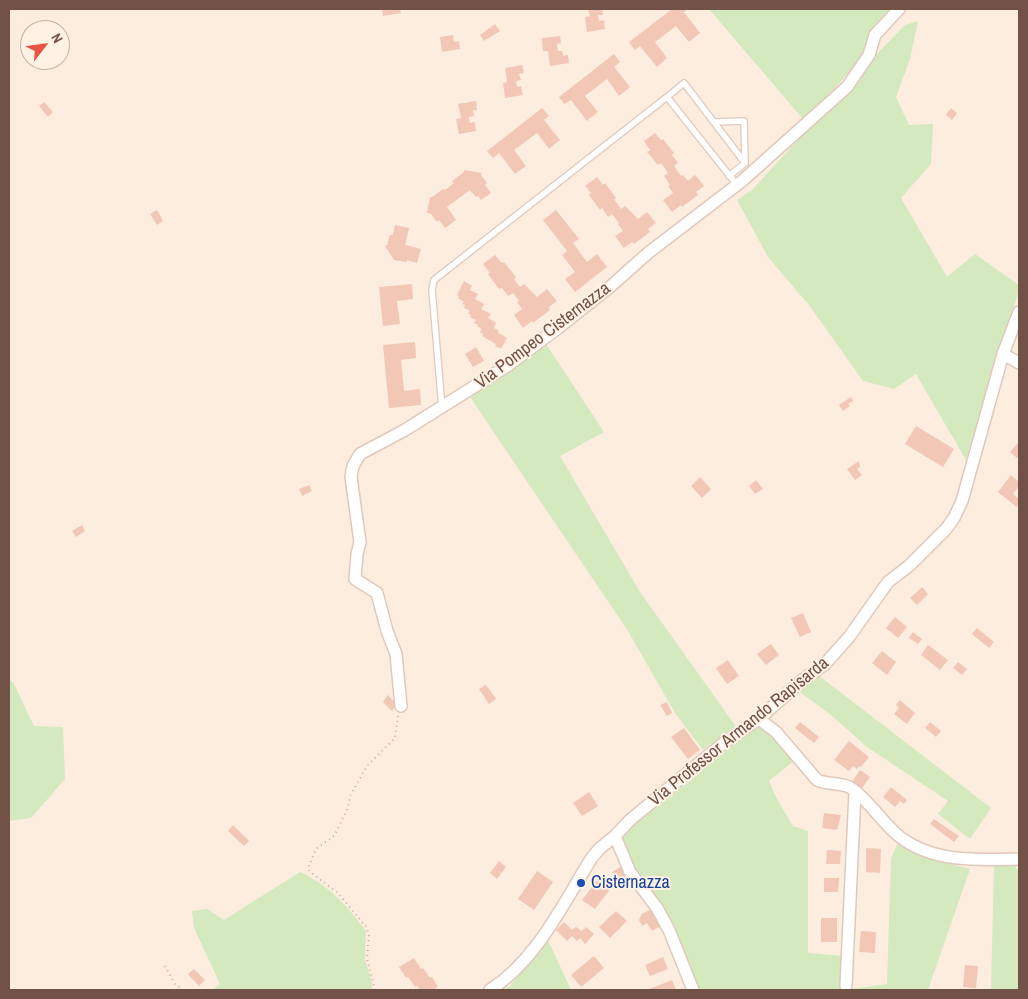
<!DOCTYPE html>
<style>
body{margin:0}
#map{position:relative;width:1028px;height:999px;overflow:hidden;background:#fceddf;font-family:"Archivo Narrow",sans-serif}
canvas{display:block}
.frame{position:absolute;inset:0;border:10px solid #725147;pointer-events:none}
.north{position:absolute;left:20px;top:20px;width:50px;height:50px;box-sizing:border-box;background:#fff2e5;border:1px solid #c7b2a6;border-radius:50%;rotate:60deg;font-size:14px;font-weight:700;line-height:20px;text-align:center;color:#725147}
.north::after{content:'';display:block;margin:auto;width:18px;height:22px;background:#e85542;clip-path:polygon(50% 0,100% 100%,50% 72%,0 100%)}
</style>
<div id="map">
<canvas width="1028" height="999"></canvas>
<div class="frame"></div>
<div class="north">N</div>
</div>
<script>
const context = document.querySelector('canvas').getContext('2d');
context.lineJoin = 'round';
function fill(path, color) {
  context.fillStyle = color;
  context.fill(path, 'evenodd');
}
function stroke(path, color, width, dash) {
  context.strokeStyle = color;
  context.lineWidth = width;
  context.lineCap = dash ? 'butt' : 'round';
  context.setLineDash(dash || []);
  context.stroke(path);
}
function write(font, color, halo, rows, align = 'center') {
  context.font = font + ' "Archivo Narrow",sans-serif';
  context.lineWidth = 4;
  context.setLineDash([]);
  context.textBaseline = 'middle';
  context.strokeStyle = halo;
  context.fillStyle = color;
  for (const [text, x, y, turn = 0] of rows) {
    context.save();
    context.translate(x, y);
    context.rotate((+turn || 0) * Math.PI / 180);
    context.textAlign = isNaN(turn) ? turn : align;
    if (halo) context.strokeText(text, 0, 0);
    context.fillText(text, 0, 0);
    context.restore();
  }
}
fill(new Path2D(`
 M709,9H895C867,50 841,87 803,119Z
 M918,21L910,59L896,97L909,125L933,124L931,164L901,198L947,277L975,254L1019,285V290L966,460L916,374L894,389L863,381L809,305L768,257L737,200L752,190L808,129L851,91L868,63L905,25Z
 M546,344L604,432L560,456L640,592L737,728L719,738L703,750L675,713L628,631L470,397Z
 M818,675L991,808L970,839L938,814L948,801L867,747L831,715L800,692L802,684Z
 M9,680L13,682L34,726L63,727L65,779L31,818L9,821Z
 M759,726L777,739L795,760L769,781L777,799L793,826L808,831V953L845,956L844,990L887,984L891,858L899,841L944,862L970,869L928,990H700L672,925L635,872L623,842V837L627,831L700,773L724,748Z
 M1016,864V869L1019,870V990H991L994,866Z
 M300,872C329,885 347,906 366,931L365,959L372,982V990H213L220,984L194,928L192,911L207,909L224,920Z
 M548,940L571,990H503L510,986L544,946Z`), '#d4e9be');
fill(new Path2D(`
 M382,9H400L401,13L383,16Z
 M588,9H602L603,15H598L599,21L604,20L605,29L587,32L585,17L590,16Z
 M672,9H688L684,12L700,33L689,42L676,26L655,42L667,58L657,67L640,46L635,50L629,42Z
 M495,24L500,31L484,41L480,35Z
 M453,35L454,42L459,41L460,49L442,52L440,37Z
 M560,36L561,43L557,44L558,51H562L563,56L568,55L569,63L550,66L548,51H543L542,38Z
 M614,54L620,62L614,67L630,87L619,96L607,79L585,96L598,112L587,121L571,100L564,104L559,97Z
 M522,65L524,73L519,74L521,80L516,81L517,87L521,86L523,95L505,98L503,83L507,82L505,68Z
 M476,101L477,110H473L474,116L469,117L470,123L475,122L476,131L459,134L456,119L461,118L458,104Z
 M44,102L53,112L48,117L39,106Z
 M542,108L549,116L544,120L560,140L549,149L537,133L514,150L526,166L515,174L499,153L493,158L487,151Z
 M951,108L957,113L952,120L946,115Z
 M655,133L661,140L663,139L674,153L672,155L678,163L674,166L681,176L683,175L688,181L695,175L704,186L696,192L698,195L682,207L681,205L672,212L663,200L673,193L668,186L670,185L664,176L668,173L661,163L658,165L647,152L650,150L644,141Z
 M464,170L482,173L481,175L487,183L485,185L491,193L481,200L478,196L476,197L470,190L447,207L456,220L445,228L439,220L437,222L431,214L427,213L430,197H432L443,189L445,190L454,183L452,181L464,172Z
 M597,177L603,185L605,183L616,198L614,199L621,209L625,206L638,219L647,212L656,223L648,229L650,232L634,244L632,242L624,248L615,236L623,231L618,224L619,223L612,214L608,217L602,208L600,210L589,195L591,193L585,186Z
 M157,210L163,221L157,225L150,214Z
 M556,210L579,239L573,243L587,262L597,254L607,267L575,292L565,279L575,272L562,255L567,251L543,220Z
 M395,225L409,228L405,245L421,249L417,263L407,260V262L394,260L385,246L387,245L390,235H393Z
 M495,255L502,263L504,262L516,277L514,279L520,287L524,284L537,297L547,289L557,301L549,307L550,310L533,323L532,321L523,328L514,315L522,309L517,302L519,301L513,293L508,296L502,288L499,289L488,274L490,273L483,264Z
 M464,281L472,286L470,290L478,294L475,299L484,304L481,309L491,314L488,318L496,323L494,328L499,331L498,333L507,338L501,349L495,346L496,344L482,336L483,334L480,332L482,329L477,326L478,325L474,323L476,320L470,317L471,315L468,313L470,311L464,308L465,305L462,304L464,302L458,298L459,296L457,295Z
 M412,284L413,299L397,301L400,324L383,326L379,287Z
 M415,342L416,358L401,360L404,391L420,389L421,405L389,408L383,345Z
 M476,347L484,361L473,367L465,354Z
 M851,397L853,401L848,404L850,406L843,411L839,405Z
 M916,426L954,449L943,467L905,444Z
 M1019,442V456L1017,458L1010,452Z
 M859,461L860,467L857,469L862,475L855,480L847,469Z
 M1011,475L1019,482V486L1013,494L1019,499V504L1017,507L998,492Z
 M700,477L711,489L702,498L691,486Z
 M756,480L763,489L755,494L749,486Z
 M309,485L312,491L302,496L299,489Z
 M82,525L85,531L76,537L72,531Z
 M922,587L928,594L917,605L910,598Z
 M803,613L811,632L800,637L791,618Z
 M895,617L907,627L898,638L886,628Z
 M977,628L994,642L989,648L972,634Z
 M913,632L922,639L918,644L909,638Z
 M771,644L779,655L766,665L757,654Z
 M928,645L948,660L940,670L921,655Z
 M882,651L896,662L887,675L872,663Z
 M728,660L739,676L727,684L716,668Z
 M958,662L967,669L962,675L953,668Z
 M486,685L496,699L489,704L479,689Z
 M388,695L397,705L392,711L383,702Z
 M900,700L915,713L907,724L894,714L899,708L896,705Z
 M667,702L672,713L667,716L660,705Z
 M800,722L819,737L814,743L795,728Z
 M930,722L941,731L936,737L925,728Z
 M684,728L700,750L688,759L671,737Z
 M849,741L869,757L861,767L859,766L857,769L853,766L849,771L834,760Z
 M860,770L870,777L862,788L852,782Z
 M891,787L907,800L904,804L900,801L895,807L883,797Z
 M589,792L598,806L582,816L573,803Z
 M824,813L841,815L837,830L822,828Z
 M934,819L959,836L954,842L930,824Z
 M233,825L249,841L244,846L228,831Z
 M866,848L881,849L880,873L866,872Z
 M827,850L841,851L840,864H826Z
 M499,861L506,867L497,879L490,873Z
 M620,867L626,876L623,879L622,876L619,879L612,872Z
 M537,871L553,882L534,910L518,899Z
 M602,874L615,883L595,909L582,900Z
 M824,878H839L838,892H824Z
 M651,909L661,926L652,931L647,923L642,926L639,920L642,914Z
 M616,911L627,921L610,938L599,927Z
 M821,918H837V942H821Z
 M564,922L572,930L576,927L582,931L586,927L594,934L585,944L580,938L577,941L572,936L567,941L556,930Z
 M861,931L876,932L875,953L859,952Z
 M594,956L604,968L581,987L571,975Z
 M663,957L668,969L650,976L645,965Z
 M414,958L421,969L423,968L430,978L432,977L438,987L433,990H420L417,986L415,987L408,977L406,978L399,967Z
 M965,965L978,966L976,988L963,987Z
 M194,969L205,980L199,986L188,974Z
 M672,980L676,990H647Z`), '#f2c7b6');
const service = new Path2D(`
 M667,97L684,83L745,163L729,176
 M714,122L744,121L745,163
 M442,408L432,290L434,280L667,97L737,185`);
const minor = new Path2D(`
 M1003,354L1019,363
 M401,706L396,654L387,631L377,593L355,579L357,554L360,542L351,477L353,466L360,454L405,430L507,366L558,328L611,286L648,253L742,181L847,87L869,55L875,35L899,9
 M759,719L776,732L817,780C827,785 842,782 851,788C870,801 882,823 900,837C934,863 979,860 1019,859
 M615,836L630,872L657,908L669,930L693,990
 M846,986L855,792
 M490,990C536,961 563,904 591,859L599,849L615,836L630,820L725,742L759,719L801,681L825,664L849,637L888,582L910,565L946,529L954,518L962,501L1003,354L1019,312`);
stroke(service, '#e0c9bb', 8);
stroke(minor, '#e0c9bb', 14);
stroke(new Path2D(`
 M165,966L175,984L182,990
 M375,990L367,958L369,936L367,928L338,893L310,872L308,868L316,849L334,836L348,808L350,796L367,766L395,738L398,715`), '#d6ab9a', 2, [1, 4]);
stroke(service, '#fff', 5.5);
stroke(minor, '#fff', 11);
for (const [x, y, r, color] of [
 [581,883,5,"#1a4fb4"]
]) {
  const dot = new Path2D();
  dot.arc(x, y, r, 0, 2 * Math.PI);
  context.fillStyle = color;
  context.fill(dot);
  stroke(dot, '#fff2e5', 2);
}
write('18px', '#725147', '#fff2e5', [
 ["Via Pompeo Cisternazza",543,336,-37],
 ["Via Professor Armando Rapisarda",739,732,-39]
]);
write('18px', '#164399', '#fff2e5', [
 ["Cisternazza",591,883]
], 'left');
</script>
